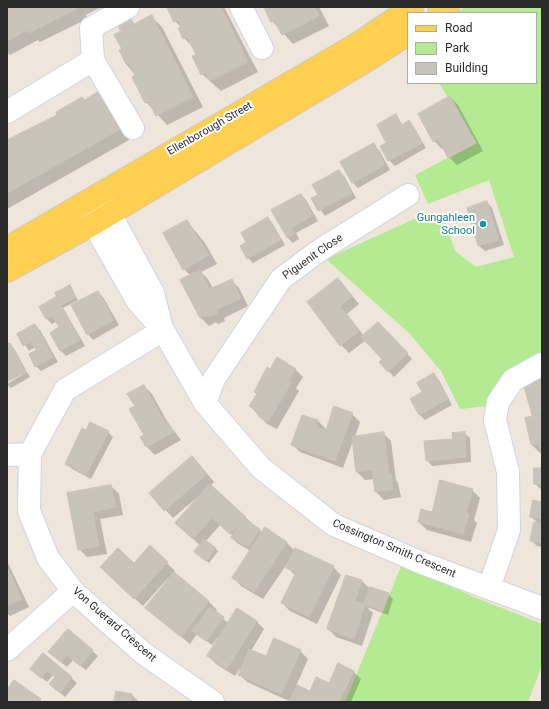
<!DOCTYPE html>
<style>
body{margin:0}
#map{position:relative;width:549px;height:709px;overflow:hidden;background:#eee5db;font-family:Roboto,sans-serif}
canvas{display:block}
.frame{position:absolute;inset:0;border:8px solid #2b2b2b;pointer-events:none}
.legend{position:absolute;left:407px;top:12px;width:130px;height:72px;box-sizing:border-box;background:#fff;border:1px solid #aaa;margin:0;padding:5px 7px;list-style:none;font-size:12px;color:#2b2b2b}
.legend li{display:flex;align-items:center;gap:8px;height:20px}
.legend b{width:20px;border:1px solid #aaa}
</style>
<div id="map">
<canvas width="549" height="709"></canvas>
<div class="frame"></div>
<ul class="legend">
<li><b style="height:5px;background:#ffcf50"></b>Road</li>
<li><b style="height:11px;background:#b4eb92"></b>Park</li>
<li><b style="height:11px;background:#c9c4ba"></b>Building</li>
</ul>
</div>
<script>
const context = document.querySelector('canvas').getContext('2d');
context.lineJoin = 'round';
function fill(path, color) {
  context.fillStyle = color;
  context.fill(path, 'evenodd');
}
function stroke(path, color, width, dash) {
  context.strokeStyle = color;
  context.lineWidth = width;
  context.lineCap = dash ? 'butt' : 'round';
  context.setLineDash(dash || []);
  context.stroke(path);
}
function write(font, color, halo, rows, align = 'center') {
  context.font = font + ' Roboto,sans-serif';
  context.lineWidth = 4;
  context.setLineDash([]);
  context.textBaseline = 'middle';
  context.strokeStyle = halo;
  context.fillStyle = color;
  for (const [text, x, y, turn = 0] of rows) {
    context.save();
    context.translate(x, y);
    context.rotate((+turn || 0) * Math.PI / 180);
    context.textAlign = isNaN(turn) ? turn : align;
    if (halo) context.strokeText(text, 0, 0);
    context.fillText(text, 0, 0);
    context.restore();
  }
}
fill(new Path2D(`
 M465,7H542V365L488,406L460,409L441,371L409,333L326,259L425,214L443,215L455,251L476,267L514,257L489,180L428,204L415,175L476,143L439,83H536V13H456Z
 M402,564L474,597L542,624V665L528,702H345Z`), '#b4eb92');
fill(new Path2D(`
 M7,7H101L86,15L87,19L40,42L38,40L10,55L7,52Z
 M168,7H224L258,72L221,91L202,74L194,48L184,38L182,28L175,21Z
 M265,7H319L329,26L293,44L272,21Z
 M128,16L135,25L152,17L162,27L203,107L167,125L146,102L133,77L136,76L126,64L123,49V31L117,22Z
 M98,93L108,104L129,140L7,209V141L31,128L33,129Z
 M450,97L458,105L483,151L457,165L449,157L444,148L442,149L434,141Z
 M395,116L403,125L409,122L414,127L426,148L395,166L389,160L382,146L388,143Z
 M373,145L379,150L390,170L358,188L353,183Z
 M339,171L344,176L356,198L325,216L313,199L319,195Z
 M301,195L306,200L318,221L296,233L299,239L293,243L287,237Z
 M487,202L492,208L504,245L485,251L479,246L468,208Z
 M268,218L273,224L285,245L253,263L248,258V242Z
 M187,221L205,243L217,264L201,272L208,279L213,289L231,280L239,288L248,306L224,318L225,321L218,324L216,322L209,326L201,318L182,280L191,276L184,269Z
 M338,279L359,304L347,314L364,336L378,323L412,359L394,377L380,362L384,359L366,340L349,353L341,345Z
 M69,286L78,300L63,308L85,346L66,356L61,351L51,333L60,328L57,321L52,324L47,319L56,298L60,303Z
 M98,292L103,297L119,325L93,340L88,334Z
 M35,325L40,330L58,362L41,371L36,366L37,351L35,347L29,351L18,334Z
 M10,344L15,350L26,370L7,381V346Z
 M295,369L303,377L296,388L299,391L277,429L267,424L250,406L270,371Z
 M27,372L30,377L11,388L7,384Z
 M433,375L439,380L452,405L425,420L420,415L411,399L423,392Z
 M542,380V452L540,453L532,445L526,419L535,417L533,414Z
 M144,386L152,394L168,423L181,440L155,455L147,447L142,437L145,435L136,407Z
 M352,414L360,422L355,437L383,433L391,441L396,480L398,483L401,497L384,500L376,492L374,479L365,480L357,472L353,441L343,468L300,452L292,444L318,421L327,430Z
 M87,431L108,432L113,437L91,479L72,469L67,464Z
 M464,433L470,438L471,462L432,466L427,460Z
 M200,465L214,482L210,486L263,533L266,529L287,543L295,551L333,567L341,575L317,624L290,611L282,603L295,575L287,567L291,558L263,599L241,586L234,578L251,551L237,543L232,538L233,536L220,525L206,541L218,551L209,563L198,554L200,545L184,531L200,495L173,518L150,493Z
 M542,469V490L535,484Z
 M111,486L119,494L123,515L100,519L107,554L87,557L79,549L68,494Z
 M472,490L480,498L474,520L477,523L471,542L427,530L419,522Z
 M542,503V547L537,546L531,540L539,524L531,517Z
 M150,547L175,571L173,573L209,602L217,610L215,612L228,623L256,621L264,629L251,651L266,658L300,651L308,659L296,686L310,692L330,685L353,671L361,679L351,702H293L290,699L289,701L247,682L239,674L240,668L235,676L216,664L208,656L219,638H217L212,645L197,634L190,644L147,608L169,579L168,578L143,606L109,575L134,565Z
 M7,561L29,607L10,616L7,613Z
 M362,581L370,589L388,594L393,599L388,615L367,607L373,613L362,646L336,637L328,629Z
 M68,630L98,656L86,670L73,660L67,667L55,657Z
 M43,654L77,683L65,697L56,689V678L53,675L47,682L37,674Z
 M132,695L139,702H115Z`), '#0003');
const building = new Path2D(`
 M7,7H77L78,8L29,33L27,30L7,41Z
 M167,7H221L248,62L210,81L205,72L201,75L192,56L196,54L187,37L183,39L178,28L182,27L178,20L174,22Z
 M264,7H315L319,16L282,35L274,20L271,22Z
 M129,15L133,23L120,30L116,21Z
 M152,15L193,97L156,116L148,101L145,103L132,77L135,75L129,63L126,64L119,50L122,49L114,35Z
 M98,92L119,130L7,193V140L57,115L56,112L82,97L84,100Z
 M450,96L476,143L448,158L438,139L433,142L418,114Z
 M396,114L402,125L409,120L422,143L388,161L380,146L386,143L377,125Z
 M374,143L385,165L352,183L340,162Z
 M339,170L352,193L318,211L311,198L318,195L312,185Z
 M301,194L313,215L291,228L294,234L287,238L271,210Z
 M487,201L499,240L478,246L467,208Z
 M268,217L281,240L247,259L240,246L246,242L241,233Z
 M187,220L209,255L183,270L163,233Z
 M200,270L210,289L232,279L241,298L216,310L218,313L209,317L208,315L200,318L180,280Z
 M338,278L352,296L340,306L359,331L340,346L307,302Z
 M70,285L76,297L61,305L55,293Z
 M98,291L114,320L87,335L71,305Z
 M56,297L80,340L60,351L50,333L59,327L52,316L46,319L39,307Z
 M378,322L408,353L388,372L379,362L382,359L361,337Z
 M35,324L53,357L35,367L29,354L36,350L31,342L23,346L17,334Z
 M10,343L26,372L7,382V345Z
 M277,357L296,369L289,380L292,382L268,422L258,416L260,413L249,406L257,394L254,392L267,367L270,369Z
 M434,373L448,399L419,415L410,399L422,392L417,383Z
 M542,378V412L532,415L523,383Z
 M144,385L165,422L167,421L174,432L146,447L140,437L144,435L129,409L135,406L127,394Z
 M334,406L353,413L335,461L291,445L302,415L318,420L316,427L326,430Z
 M542,414V450H540L539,444L531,445L525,418Z
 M90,422L109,431L86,475L65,464L82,428L86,430Z
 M384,432L389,474H391L393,489L375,492L372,470L356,472L352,437Z
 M465,432L466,457L426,461L424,441L453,439L452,433Z
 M192,456L207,474L164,511L149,493Z
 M534,468H542V484H534Z
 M440,480L473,489L466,513L469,514L463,534L418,522L421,509L432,512Z
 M210,484L246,517L230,534L212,518L193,539L175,523Z
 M111,485L116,507L93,512L99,546L78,550L67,493Z
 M533,500L542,502V519L530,517Z
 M244,519L260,529L248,547L231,538Z
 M534,522L542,524V543L530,541Z
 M265,527L287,542L254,592L232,578Z
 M204,539L216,548L206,561L194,552Z
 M150,545L168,562L134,599L100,567L118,548L134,563Z
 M295,548L334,566L309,617L281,603L296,572L286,568Z
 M7,567L22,599L7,606Z
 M174,572L209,601L181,637L145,608Z
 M346,575L362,580L355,601L365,604L354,639L327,629Z
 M370,587L389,593L383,611L364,604Z
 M210,607L224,617L206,641L192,631Z
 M237,608L257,621L227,669L207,656Z
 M68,629L93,650L80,666L67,655L61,662L48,652Z
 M274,638L301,650L281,694L238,675L249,649L266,656Z
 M43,653L72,677L60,693L49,684L55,677L47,671L41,678L30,669Z
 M338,663L354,671L339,702H294L290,700L297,685L310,691L316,677L329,683Z
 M14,680L41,699L39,702H7V690Z
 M116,691L132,694L131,702H114Z`);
fill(building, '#c9c4ba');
stroke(building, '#cac2b5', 1);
const minor = new Path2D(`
 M241,7L262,48
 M93,60L133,128
 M7,112L93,60L91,28L128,7
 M101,197L153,293L161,325
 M84,207L138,302L163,330L205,403L261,468L334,525L422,563L542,608
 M163,330L65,390L30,454L29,511L48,558L73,591L143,653L213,702
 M205,403L214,379L281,279L320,250L408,195
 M7,455L30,454
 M489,588L509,530L508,472L495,420L498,402L513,380L542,364
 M7,650L73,591`);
const major = new Path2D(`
 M439,13L448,7
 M7,248L362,41L412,7
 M7,271L93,224L371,58L408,34`);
stroke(minor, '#d0d5e5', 24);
stroke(major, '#c8c8c8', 24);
stroke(minor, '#fff', 22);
stroke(major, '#ffcf50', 22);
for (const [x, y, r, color] of [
 [483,224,4,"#0f9aa8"]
]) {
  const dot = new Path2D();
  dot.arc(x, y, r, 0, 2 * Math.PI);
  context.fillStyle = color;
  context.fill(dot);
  stroke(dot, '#fff', 1.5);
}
write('11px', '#2b2b2b', '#fff', [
 ["Ellenborough Street",210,129,-30],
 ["Piguenit Close",313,257,-35],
 ["Cossington Smith Crescent",394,549,23],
 ["Von Guerard Crescent",114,625,41]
]);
write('11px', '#0d838f', '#fff', [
 ["Gungahleen",475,218],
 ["School",475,231]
], 'right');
</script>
